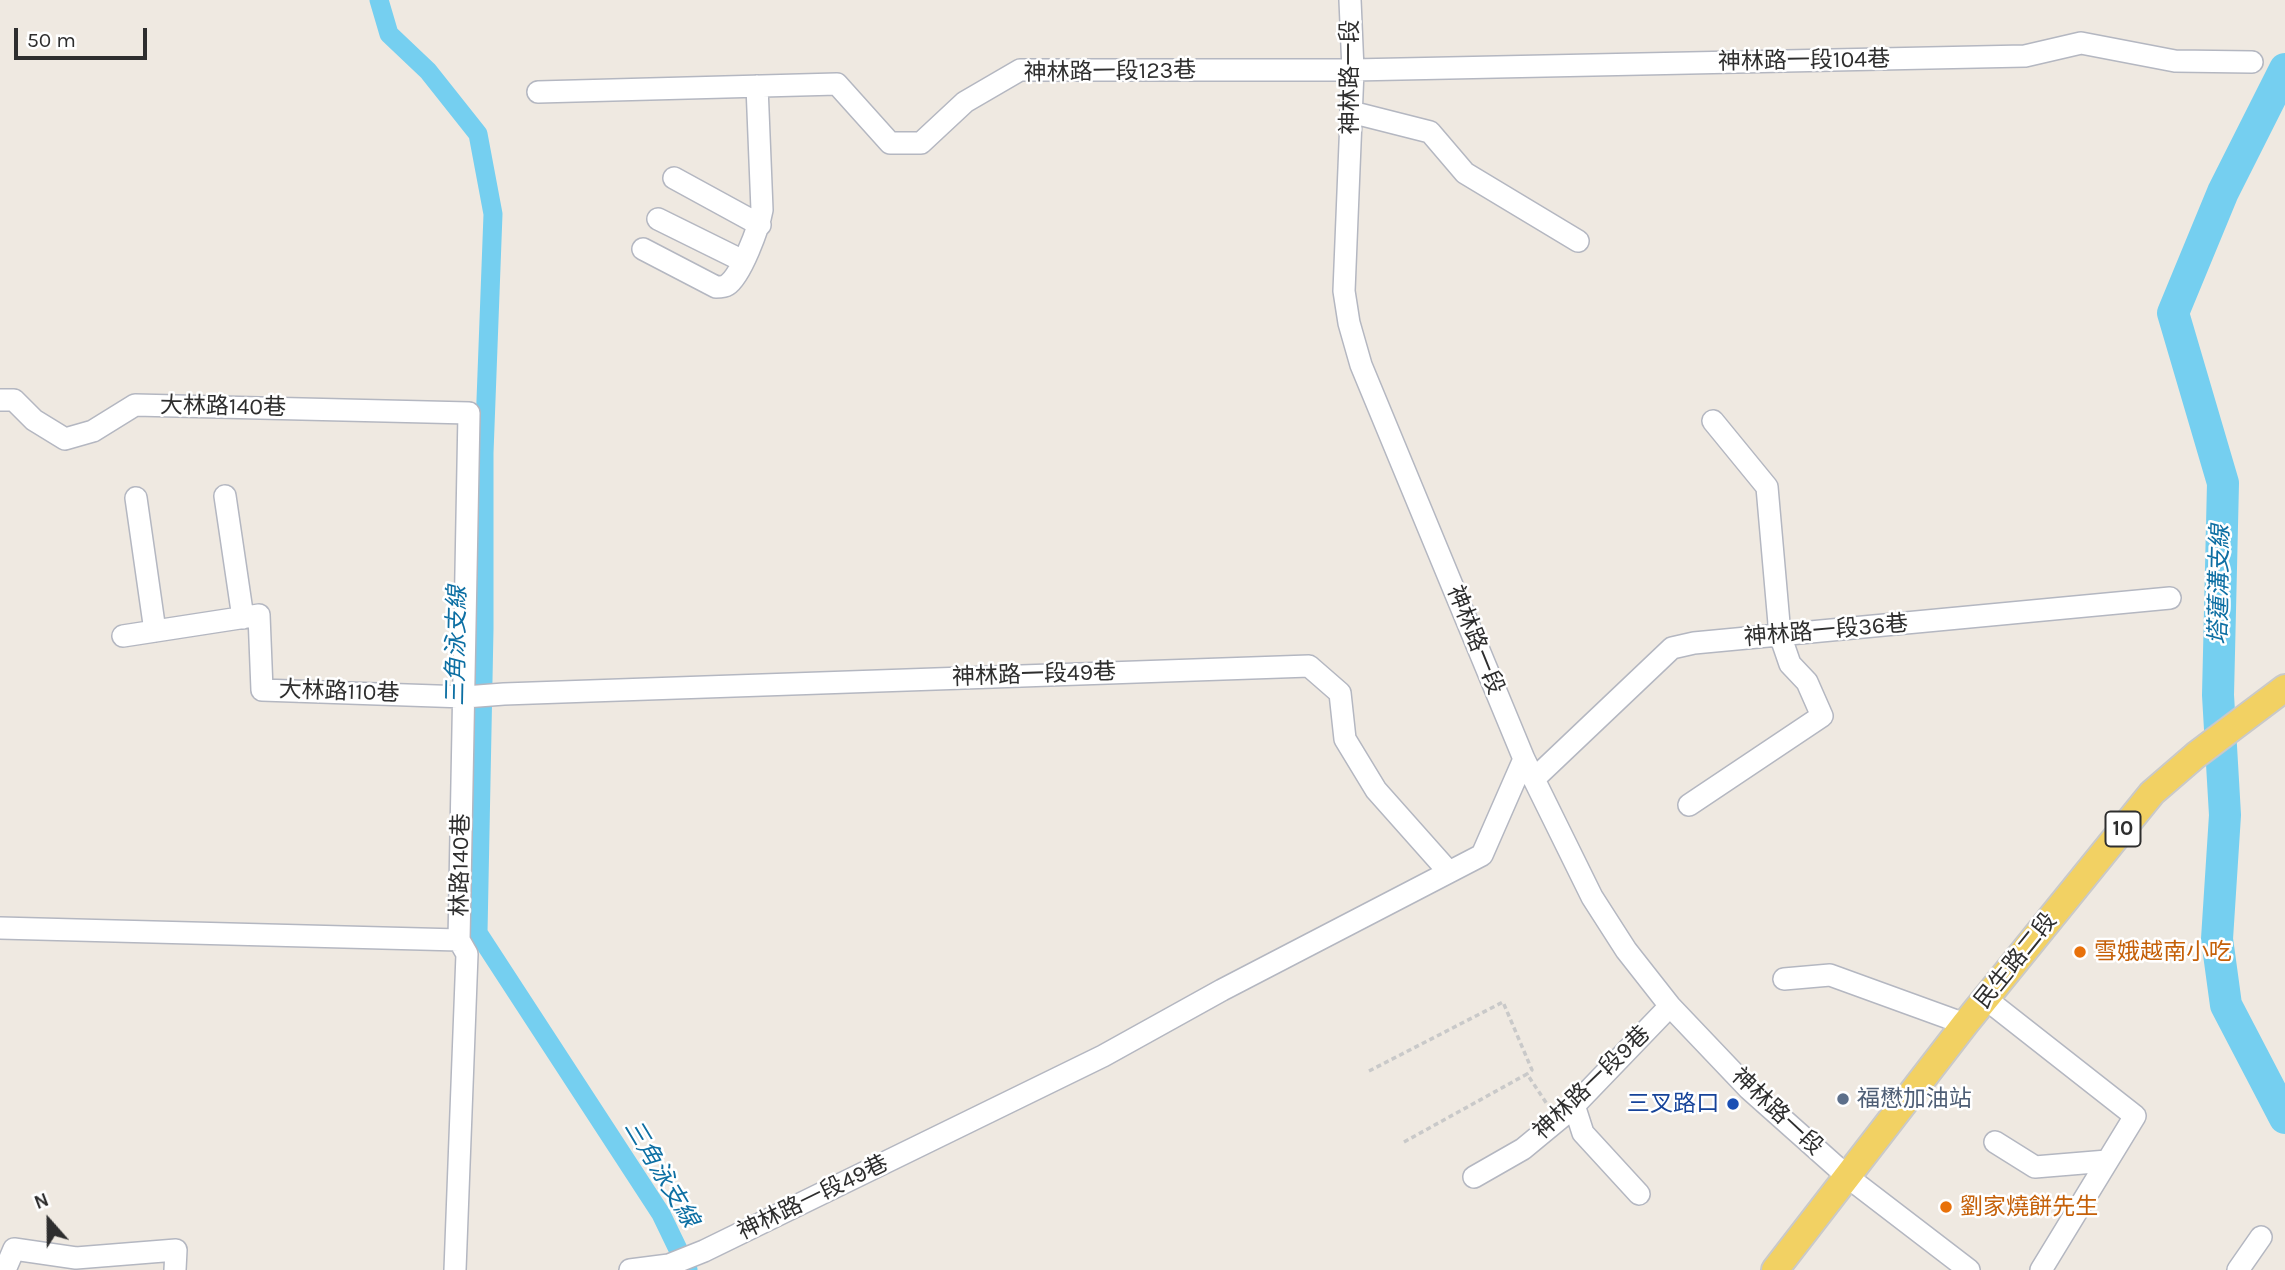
<!DOCTYPE html>
<meta charset="utf-8">
<style>
body{margin:0}
#map{position:relative;width:2285px;height:1270px;overflow:hidden;background:#efe9e1;font-family:Karla,sans-serif}
canvas{display:block}
.north{position:absolute;left:14px;top:1186px;width:70px;height:70px;-webkit-text-stroke:5px #fff;paint-order:stroke;rotate:339deg;font-size:19px;font-weight:700;line-height:28px;text-align:center;color:#2e2e2e}
.north::after{content:'';display:block;margin:auto;width:24px;height:32px;background:#2e2e2e;clip-path:polygon(50% 0,100% 100%,50% 72%,0 100%)}
.scale{position:absolute;left:14px;top:28px;width:133px;height:32px;box-sizing:border-box;border:4px solid #2e2e2e;border-top:0;padding-left:9px;font-size:21px;line-height:24px;white-space:nowrap;color:#2e2e2e;-webkit-text-stroke:5px #fff;paint-order:stroke}
</style>
<div id="map">
<canvas width="2285" height="1270"></canvas>
<div class="north">N</div>
<div class="scale">50 m</div>
</div>
<script>
const context = document.querySelector('canvas').getContext('2d');
context.lineJoin = 'round';
function stroke(path, color, width, dash) {
  context.strokeStyle = color;
  context.lineWidth = width;
  context.lineCap = dash ? 'butt' : 'round';
  context.setLineDash(dash || []);
  context.stroke(path);
}
function write(font, color, halo, rows, align = 'center') {
  context.font = font + ' Karla,"Noto Sans TC",sans-serif';
  context.lineWidth = 5;
  context.setLineDash([]);
  context.textBaseline = 'middle';
  context.strokeStyle = halo;
  context.fillStyle = color;
  for (const [text, x, y, turn = 0] of rows) {
    context.save();
    context.translate(x, y);
    context.rotate((+turn || 0) * Math.PI / 180);
    context.textAlign = isNaN(turn) ? turn : align;
    if (halo) context.strokeText(text, 0, 0);
    context.fillText(text, 0, 0);
    context.restore();
  }
}
stroke(new Path2D(`
 M379,0L389,34L428,71L478,134L493,214L484,453V629L478,933L661,1214L688,1270`), '#75cff0', 19);
stroke(new Path2D(`
 M2285,69L2223,192L2173,313L2223,483L2218,695L2225,815L2217,939L2226,1005L2285,1118`), '#75cff0', 32);
const minor = new Path2D(`
 M1350,0L1353,70L1344,291L1349,323L1361,365L1524,759L1592,897L1626,950L1670,1006L1749,1089L1849,1178L1969,1270
 M538,92L837,84L890,143H921L965,102L1020,70H1353L2025,56L2081,43L2175,61L2252,62
 M1351,112L1430,132L1465,173L1578,241
 M674,178L760,225
 M658,219L743,261
 M643,249L716,287C720,287 724,287 727,285C741,276 759,227 762,210L757,86
 M0,400H14L34,420L65,439L93,431L135,405L469,413L459,940L0,928
 M225,496L243,618
 M136,498L155,631
 M123,636L259,615L262,690L465,697L504,694L1309,666L1340,693L1345,739L1376,790L1448,871
 M1534,779L1672,648L1694,643L2170,598
 M1689,805L1822,716L1807,682L1790,664L1780,635L1767,487L1713,421
 M1784,979L1830,975L1965,1024
 M1986,999L2135,1116L2041,1270
 M1574,1105L1583,1133L1639,1194
 M1995,1142L2035,1167L2107,1161
 M1474,1177L1523,1149L1569,1111L1670,1006
 M5,1270L14,1249L76,1258L176,1250L175,1270
 M455,1270L467,954L459,940
 M630,1270L669,1265L704,1251L1103,1056L1222,990L1482,855L1524,759
 M2238,1270L2261,1237`);
const major = new Path2D(`
 M1775,1270L1965,1024L2152,793L2196,755L2285,688`);
stroke(minor, '#b4b7c1', 24);
stroke(major, '#c9c9c9', 30);
stroke(new Path2D(`
 M1369,1071L1503,1002L1532,1070L1527,1074
 M1404,1142L1527,1074L1547,1104`), '#c9c9c9', 3.5, [5, 3.5]);
stroke(minor, '#fff', 21);
stroke(major, '#f2d163', 26);
for (const [x, y, r, color] of [
 [2080,952,7,"#e8710a"],
 [1843,1099,7,"#5c6f8a"],
 [1733,1104,7,"#1a4fb4"],
 [1946,1207,7,"#e8710a"]
]) {
  const dot = new Path2D();
  dot.arc(x, y, r, 0, 2 * Math.PI);
  context.fillStyle = color;
  context.fill(dot);
  stroke(dot, '#fff', 2.5);
}
for (const [x, y, w] of [
 [2123,829,35]
]) {
  const box = new Path2D();
  box.roundRect(x - w / 2, y - 17.5, w, 35, 5);
  context.fillStyle = '#fff';
  context.fill(box);
  stroke(box, '#2e2e2e', 2);
}
write('bold 21px', '#2e2e2e', null, [
 ["10",2123,829]
]);
write('23px', '#2e2e2e', '#fff', [
 ["神林路一段104巷",1804,61,-1],
 ["神林路一段123巷",1110,72,-1],
 ["神林路一段",1350,77,-90],
 ["大林路140巷",223,407,1],
 ["神林路一段36巷",1826,631,-5],
 ["神林路一段",1475,640,68],
 ["神林路一段49巷",1034,675,-2],
 ["大林路110巷",339,692,2],
 ["林路140巷",461,865,-89],
 ["民生路二段",2016,961,-51],
 ["神林路一段9巷",1592,1083,-44],
 ["神林路一段",1777,1112,43],
 ["神林路一段49巷",813,1198,-26]
]);
write('23px', '#c56008', '#fff', [
 ["雪娥越南小吃",2094,952],
 ["劉家燒餅先生",1960,1207]
], 'left');
write('23px', '#4e5e75', '#fff', [
 ["福懋加油站",1857,1099]
], 'left');
write('23px', '#164399', '#fff', [
 ["三叉路口",1719,1104]
], 'right');
write('italic 24px', '#0d6fa3', '#fff', [
 ["塔蓮溝支線",2220,585,-89],
 ["三角泳支線",457,646,-89],
 ["三角泳支線",661,1174,59]
]);
</script>
